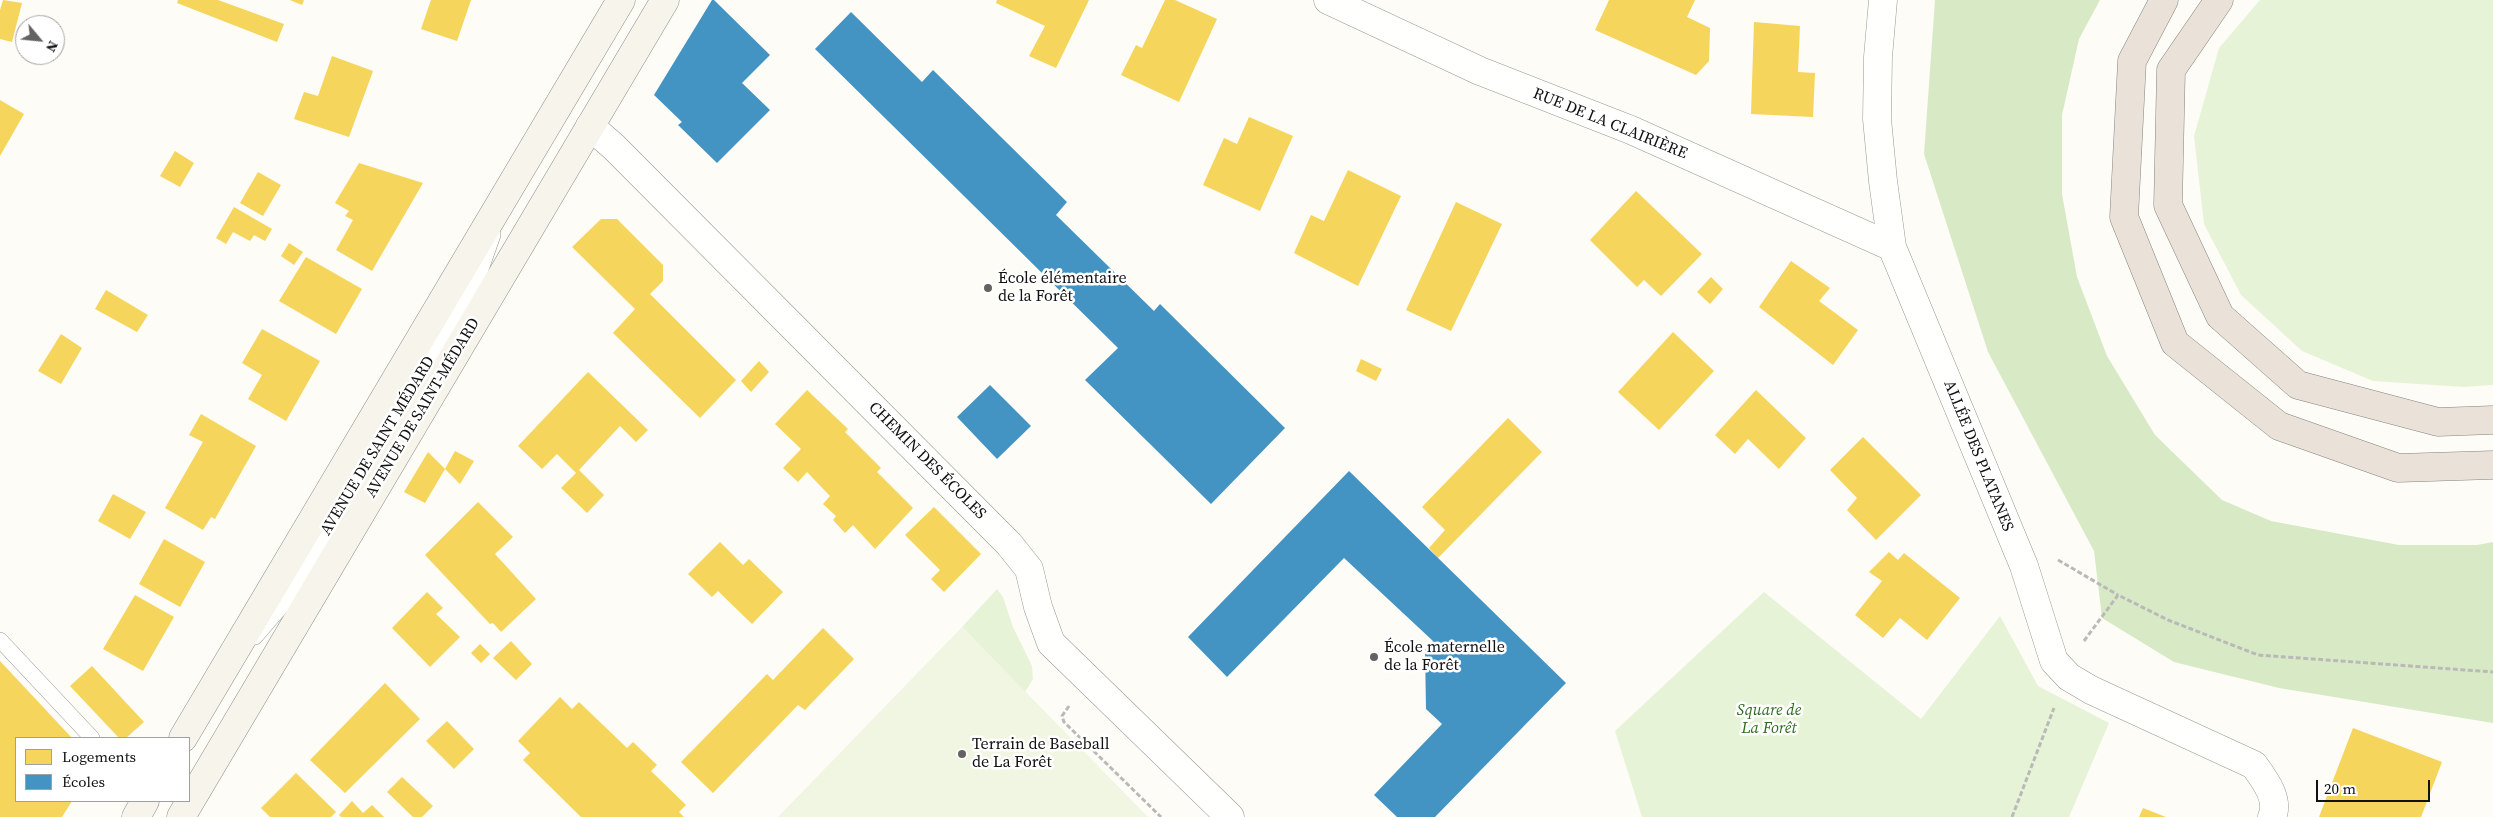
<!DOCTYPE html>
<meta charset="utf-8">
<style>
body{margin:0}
#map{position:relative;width:2493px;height:817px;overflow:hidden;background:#fdfcf7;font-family:"Source Serif 4",serif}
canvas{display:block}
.legend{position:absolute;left:15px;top:737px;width:175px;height:65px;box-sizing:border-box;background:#fff;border:1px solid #a0a0a0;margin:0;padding:6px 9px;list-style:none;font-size:15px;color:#111}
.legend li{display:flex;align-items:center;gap:10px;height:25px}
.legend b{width:25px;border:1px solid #a0a0a0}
.north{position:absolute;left:15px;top:15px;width:50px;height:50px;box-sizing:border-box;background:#fff;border:1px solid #a0a0a0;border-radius:50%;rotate:118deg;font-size:14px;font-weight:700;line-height:20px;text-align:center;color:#111}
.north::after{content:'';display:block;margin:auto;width:18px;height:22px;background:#646362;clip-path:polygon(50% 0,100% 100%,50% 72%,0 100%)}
.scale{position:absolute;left:2316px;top:780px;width:114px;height:22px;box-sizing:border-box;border:2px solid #111;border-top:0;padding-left:6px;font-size:15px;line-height:18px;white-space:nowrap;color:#111;-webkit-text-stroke:4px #fff;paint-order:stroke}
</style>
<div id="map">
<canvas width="2493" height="817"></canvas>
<ul class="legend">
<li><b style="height:14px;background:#f6d55c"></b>Logements</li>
<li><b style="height:14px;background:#4393c3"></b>Écoles</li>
</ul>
<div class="north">N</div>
<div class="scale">20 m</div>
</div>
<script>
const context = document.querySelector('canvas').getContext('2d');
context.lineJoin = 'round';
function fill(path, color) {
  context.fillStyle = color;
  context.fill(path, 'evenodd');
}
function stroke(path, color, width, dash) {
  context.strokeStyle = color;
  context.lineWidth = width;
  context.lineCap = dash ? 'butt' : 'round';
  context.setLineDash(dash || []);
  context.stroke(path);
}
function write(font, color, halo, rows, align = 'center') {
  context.font = font + ' "Source Serif 4",serif';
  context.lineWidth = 5;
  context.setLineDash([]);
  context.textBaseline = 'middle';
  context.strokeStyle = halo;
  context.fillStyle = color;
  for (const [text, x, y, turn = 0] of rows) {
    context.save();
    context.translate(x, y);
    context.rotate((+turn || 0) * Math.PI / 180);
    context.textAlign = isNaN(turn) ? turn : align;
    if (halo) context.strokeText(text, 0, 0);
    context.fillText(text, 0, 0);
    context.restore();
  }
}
fill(new Path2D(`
 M2260,0H2493V385L2464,387L2373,381L2302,351L2241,295L2204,224L2194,136L2219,48Z
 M997,589L1003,597L1013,627L1032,666L1033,679L1025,692L962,627Z
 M1764,592L1921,719L2000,616L2038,686L2109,723L2069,817H1642L1615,731Z`), '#e7f3d7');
fill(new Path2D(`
 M1935,0H2100L2079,39L2062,115V194L2077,277L2107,356L2155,435L2222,500L2271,521L2399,545H2477L2493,542V723L2279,688L2174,662L2102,618L2094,551L1988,352L1924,154Z`), '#d8eac5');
fill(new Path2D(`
 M962,627L1148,817H778Z`), '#f0f6e1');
fill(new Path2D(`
 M3,0L22,3L12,42L0,39V10Z
 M178,0H218L284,24L277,42L177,3Z
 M290,0H304L302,5Z
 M431,0H471L457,41L421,29Z
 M997,0H1089L1056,68L1029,56L1045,26L996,3Z
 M1165,0H1175L1217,19L1179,102L1121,75L1136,45L1142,48Z
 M1609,0H1695L1687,17L1710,28L1709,61L1696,75L1595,30Z
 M1754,22L1800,26L1798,72L1815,73L1813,117L1751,114Z
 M332,56L373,71L349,137L294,119L304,92L318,96Z
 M0,100L24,114L0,156Z
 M1249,117L1293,136L1260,211L1203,185L1224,138L1237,144Z
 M175,151L194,163L180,187L160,176Z
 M359,163L423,183L372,271L336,250L353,220L345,216L349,211L335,203Z
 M1348,170L1401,196L1358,286L1294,253L1311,215L1324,221Z
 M258,172L281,185L263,216L240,203Z
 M1636,191L1702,254L1661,296L1644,280L1637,287L1590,240Z
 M1456,202L1502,224L1451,331L1406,310Z
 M234,207L272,229L265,241L254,235L250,241L233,232L226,244L216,238Z
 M601,219H617L663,265V281L650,294L736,380L700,418L613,333L635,309L572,247Z
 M289,243L303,252L294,265L281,256Z
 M306,257L362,289L336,334L279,301Z
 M1791,261L1830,288L1819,301L1858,330L1833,365L1759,307Z
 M1711,277L1723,289L1710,304L1697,292Z
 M106,290L148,315L137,332L95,309Z
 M262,329L320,361L286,421L248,399L262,375L242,363Z
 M1673,332L1714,371L1659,430L1618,392Z
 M61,334L82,348L61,384L38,371Z
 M1361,359L1382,369L1376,381L1356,371Z
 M759,361L769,372L751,392L741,381Z
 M588,372L648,430L636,442L620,426L579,470L604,495L587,513L561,488L576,473L557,454L542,469L518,446Z
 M807,390L848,429L845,432L881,468L877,472L913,508L875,549L853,525L845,533L833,520L836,516L823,504L830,496L807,472L798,482L783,468L801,449L775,424Z
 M1756,390L1806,438L1779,469L1748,439L1735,454L1715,435Z
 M201,414L256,446L215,519L211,517L203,530L165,508L203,442L189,435Z
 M1508,418L1542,452L1438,558L1429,548L1445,530L1422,507Z
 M1863,437L1921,495L1876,540L1847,510L1857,498L1830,470Z
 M455,451L474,461L460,484L445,469Z
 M428,452L445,469L425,503L404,492Z
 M113,494L146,512L130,539L98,521Z
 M478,502L513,537L495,554L536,599L501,632L493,623L490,624L425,555Z
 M934,507L981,554L944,592L931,579L940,570L905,535Z
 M164,539L205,562L180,607L139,584Z
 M720,542L743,565L749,559L783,592L752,624L718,591L712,597L688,574Z
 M1889,552L1898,560L1904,553L1960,598L1927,640L1900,618L1883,638L1855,615L1882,581L1869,572Z
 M427,592L443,608L436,614L460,637L430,667L392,628Z
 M135,595L174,617L143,671L103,649Z
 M823,628L854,659L805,710L798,705L713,793L681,762L767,674L773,680Z
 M511,641L532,664L516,680L493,658Z
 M480,644L490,654L481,663L471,653Z
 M0,661L72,738H16V801H72L62,817H0Z
 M92,666L144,722L126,738H119L70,686Z
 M385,683L420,719L345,793L310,760Z
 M560,697L572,709L579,702L627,748L633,742L657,765L651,771L686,805L679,812L684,817H581L523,760L530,753L518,741Z
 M447,721L474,749L454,769L426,741Z
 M2353,728L2442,762L2421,817H2319Z
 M296,773L336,812L331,817H270L261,808Z
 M402,777L433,806L422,817H413L387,792Z
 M352,801L363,813L372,805L384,817H341L339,815Z
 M2143,808L2166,817H2139Z`), '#f6d55c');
fill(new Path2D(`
 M712,0H714L770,55L742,83L770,110L717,163L678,125L682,122L654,95Z
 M851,12L922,82L933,70L1067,202L1056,215L1154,311L1160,304L1285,428L1211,504L1085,380L1118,348L815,49Z
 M990,385L1031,426L997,459L957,417Z
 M1349,471L1566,683L1435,817H1397L1374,795L1442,724L1426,709L1425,650L1433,641L1344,558L1227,677L1188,637Z`), '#4393c3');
const lane = new Path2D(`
 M255,637L287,600L479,275L493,235
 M0,640L92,738`);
const street = new Path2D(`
 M1328,0L1480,71L1631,130L1892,247
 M1883,0L1878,57L1877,119L1883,181L1892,247L2024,566L2054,661L2069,677L2091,690L2254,765C2264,779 2280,799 2272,817
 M590,126L614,147L1009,544L1029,569L1038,607L1051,643L1230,817`);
const secondary = new Path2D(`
 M183,738L621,0
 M136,817L145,801
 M181,817L665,0`);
const highway = new Path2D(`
 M2164,0L2132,61L2124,217L2175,343L2279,426L2398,468L2493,465
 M2219,0L2171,70L2168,205L2220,316L2298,385L2438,422L2493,420`);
stroke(lane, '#979795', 16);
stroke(street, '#979795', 29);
stroke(secondary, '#8e8d8b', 29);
stroke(highway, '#858482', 29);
stroke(new Path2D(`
 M2058,560L2118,595
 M2084,641L2118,595L2168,620L2258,655L2493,672
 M1069,706L1062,716L1064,722L1161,817
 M2012,817L2054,708`), '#b9b9b8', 3, [5, 2.5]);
stroke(lane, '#fffffe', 15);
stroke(street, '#fffffe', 28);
stroke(secondary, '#f6f4eb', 28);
stroke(highway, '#eae1d8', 28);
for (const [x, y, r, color] of [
 [988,288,5,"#646362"],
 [1374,657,5,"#646362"],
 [962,754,5,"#646362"]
]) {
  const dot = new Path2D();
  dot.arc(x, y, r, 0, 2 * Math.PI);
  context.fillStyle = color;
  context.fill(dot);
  stroke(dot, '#fff', 2);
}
write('16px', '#111', '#fff', [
 ["RUE DE LA CLAIRIÈRE",1610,124,22],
 ["AVENUE DE SAINT-MÉDARD",423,408,-59],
 ["AVENUE DE SAINT MÉDARD",378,446,-59],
 ["ALLÉE DES PLATANES",1978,456,68],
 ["CHEMIN DES ÉCOLES",927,461,45]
]);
write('16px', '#111', '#fff', [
 ["École élémentaire",998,279],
 ["de la Forêt",998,297],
 ["École maternelle",1384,648],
 ["de la Forêt",1384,666],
 ["Terrain de Baseball",972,745],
 ["de La Forêt",972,763]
], 'left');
write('italic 16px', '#2f6b1f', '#fff', [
 ["Square de",1769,711],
 ["La Forêt",1769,729]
]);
</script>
